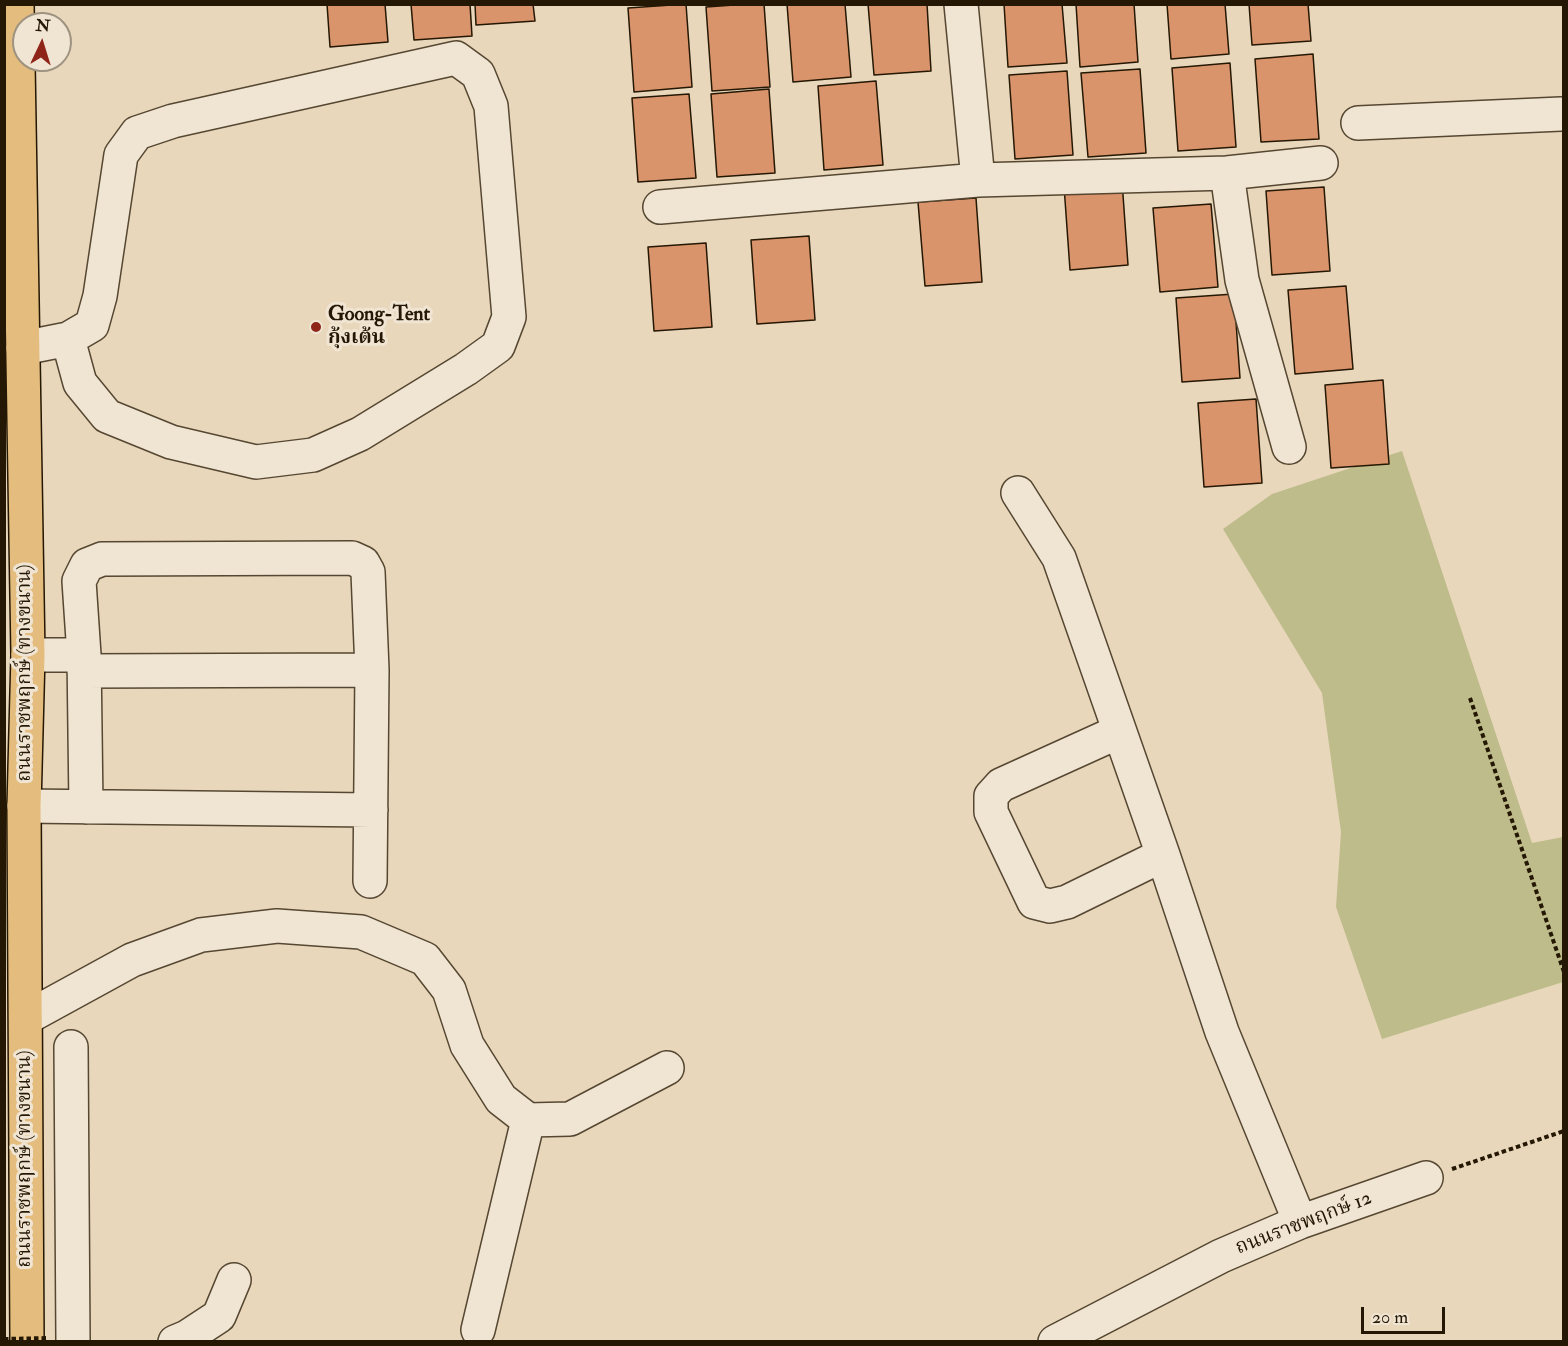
<!DOCTYPE html>
<meta charset="utf-8">
<style>
body{margin:0}
#map{position:relative;width:1568px;height:1346px;overflow:hidden;background:#e8d7bb;font-family:"IM FELL Double Pica",serif}
canvas{display:block}
.frame{position:absolute;inset:0;border:6px solid #241703;pointer-events:none}
.north{position:absolute;left:12px;top:12px;width:60px;height:60px;box-sizing:border-box;background:#f0e5d3;border:2px solid #9e9380;border-radius:50%;rotate:4deg;font-size:16px;font-weight:700;line-height:24px;text-align:center;color:#241703}
.north::after{content:'';display:block;margin:auto;width:21px;height:27px;background:#8f2418;clip-path:polygon(50% 0,100% 100%,50% 72%,0 100%)}
.scale{position:absolute;left:1361px;top:1307px;width:84px;height:27px;box-sizing:border-box;border:3px solid #241703;border-top:0;padding-left:8px;font-size:18px;line-height:21px;white-space:nowrap;color:#241703;-webkit-text-stroke:4px #f0e5d3;paint-order:stroke}
</style>
<div id="map">
<canvas width="1568" height="1346"></canvas>
<div class="frame"></div>
<div class="north">N</div>
<div class="scale">20 m</div>
</div>
<script>
const context = document.querySelector('canvas').getContext('2d');
context.lineJoin = 'round';
function fill(path, color) {
  context.fillStyle = color;
  context.fill(path, 'evenodd');
}
function stroke(path, color, width, dash) {
  context.strokeStyle = color;
  context.lineWidth = width;
  context.lineCap = dash ? 'butt' : 'round';
  context.setLineDash(dash || []);
  context.stroke(path);
}
function write(font, color, halo, rows, align = 'center') {
  context.font = font + ' "IM FELL Double Pica","Noto Serif Thai",serif';
  context.lineWidth = 6;
  context.setLineDash([]);
  context.textBaseline = 'middle';
  context.strokeStyle = halo;
  context.fillStyle = color;
  for (const [text, x, y, turn = 0] of rows) {
    context.save();
    context.translate(x, y);
    context.rotate((+turn || 0) * Math.PI / 180);
    context.textAlign = isNaN(turn) ? turn : align;
    if (halo) context.strokeText(text, 0, 0);
    context.fillText(text, 0, 0);
    context.restore();
  }
}
fill(new Path2D(`
 M1402,451L1532,843L1563,837V982L1382,1039L1336,907L1341,832L1322,693L1223,529L1272,494Z`), '#bebc8b');
const building = new Path2D(`
 M327,4H385L388,42L330,47Z
 M411,4H470L472,36L414,40Z
 M475,4H533L535,21L476,25Z
 M686,4L692,87L634,92L628,8Z
 M748,4H764L770,87L712,91L706,7Z
 M787,4H845L851,77L793,82Z
 M868,4H927L931,71L874,75Z
 M1004,4H1062L1067,63L1008,67Z
 M1076,4H1134L1138,62L1080,67Z
 M1167,4H1225L1229,54L1171,59Z
 M1249,4H1308L1311,41L1252,45Z
 M1313,54L1319,139L1261,142L1255,59Z
 M1230,63L1236,147L1178,151L1172,68Z
 M1140,69L1146,153L1088,157L1081,73Z
 M1067,71L1073,155L1015,159L1009,75Z
 M876,81L883,165L824,170L818,86Z
 M769,89L775,173L717,177L711,94Z
 M689,94L696,178L638,182L632,98Z
 M1122,181L1128,265L1070,270L1064,186Z
 M1324,187L1330,271L1272,275L1266,191Z
 M976,198L982,282L925,286L918,202Z
 M1211,204L1218,287L1160,292L1153,208Z
 M809,236L815,320L757,324L751,240Z
 M706,243L712,327L654,331L648,247Z
 M1346,286L1353,369L1295,374L1288,290Z
 M1234,294L1240,378L1182,382L1176,298Z
 M1383,380L1389,464L1331,468L1325,385Z
 M1256,399L1262,483L1204,487L1198,403Z`);
fill(building, '#da946b');
stroke(building, '#241703', 1.5);
const minor = new Path2D(`
 M961,4L978,180
 M1358,123L1561,114
 M1227,173L1242,280L1289,447
 M660,207L978,180L1227,173L1321,163
 M23,348L68,339L92,325L100,296L121,155L137,133L173,121L456,58L478,74L491,106L509,317L498,346L466,369L360,434L313,455L256,462L171,442L107,416L80,383L68,339
 M1018,493L1059,558L1163,855L1222,1032L1300,1222
 M28,655H84
 M84,671L372,670
 M1118,732L1001,785L991,796V812L1034,902L1050,906L1067,902L1163,855
 M24,806L371,810
 M86,807L84,655L79,581L87,565L102,559L352,558L363,563L368,572L372,670L370,881
 M26,1018L132,960L201,935L277,926L361,932L425,959L449,990L467,1045L501,1099L528,1120L570,1119L667,1068
 M71,1047L73,1342
 M478,1330L528,1120
 M175,1342L187,1337L219,1316L234,1280
 M1055,1342L1221,1256L1300,1222L1426,1178`);
const major = new Path2D(`
 M17,4L28,655L24,806L27,1342`);
stroke(minor, '#554731', 36);
stroke(major, '#241703', 36);
stroke(new Path2D(`
 M1470,698L1564,972
 M1452,1169L1564,1131`), '#241703', 4, [4.5, 3]);
stroke(minor, '#f0e5d3', 33);
stroke(major, '#e4bc7e', 33);
stroke(new Path2D(`
 M4,1339L48,1338`), '#241703', 4, [4.5, 3]);
for (const [x, y, r, color] of [
 [316,327,6,"#8f2418"]
]) {
  const dot = new Path2D();
  dot.arc(x, y, r, 0, 2 * Math.PI);
  context.fillStyle = color;
  context.fill(dot);
  stroke(dot, '#f0e5d3', 2);
}
write('bold 20px', '#241703', '#f0e5d3', [
 ["Goong-Tent",328,316],
 ["กุ้งเต้น",328,339]
], 'left');
write('20px', '#241703', '#f0e5d3', [
 ["ถนนราชพฤกษ์ (ทางขนาน)",26,673,-90],
 ["ถนนราชพฤกษ์ (ทางขนาน)",26,1159,-90],
 ["ถนนราชพฤกษ์ 12",1304,1224,-21]
]);
</script>
